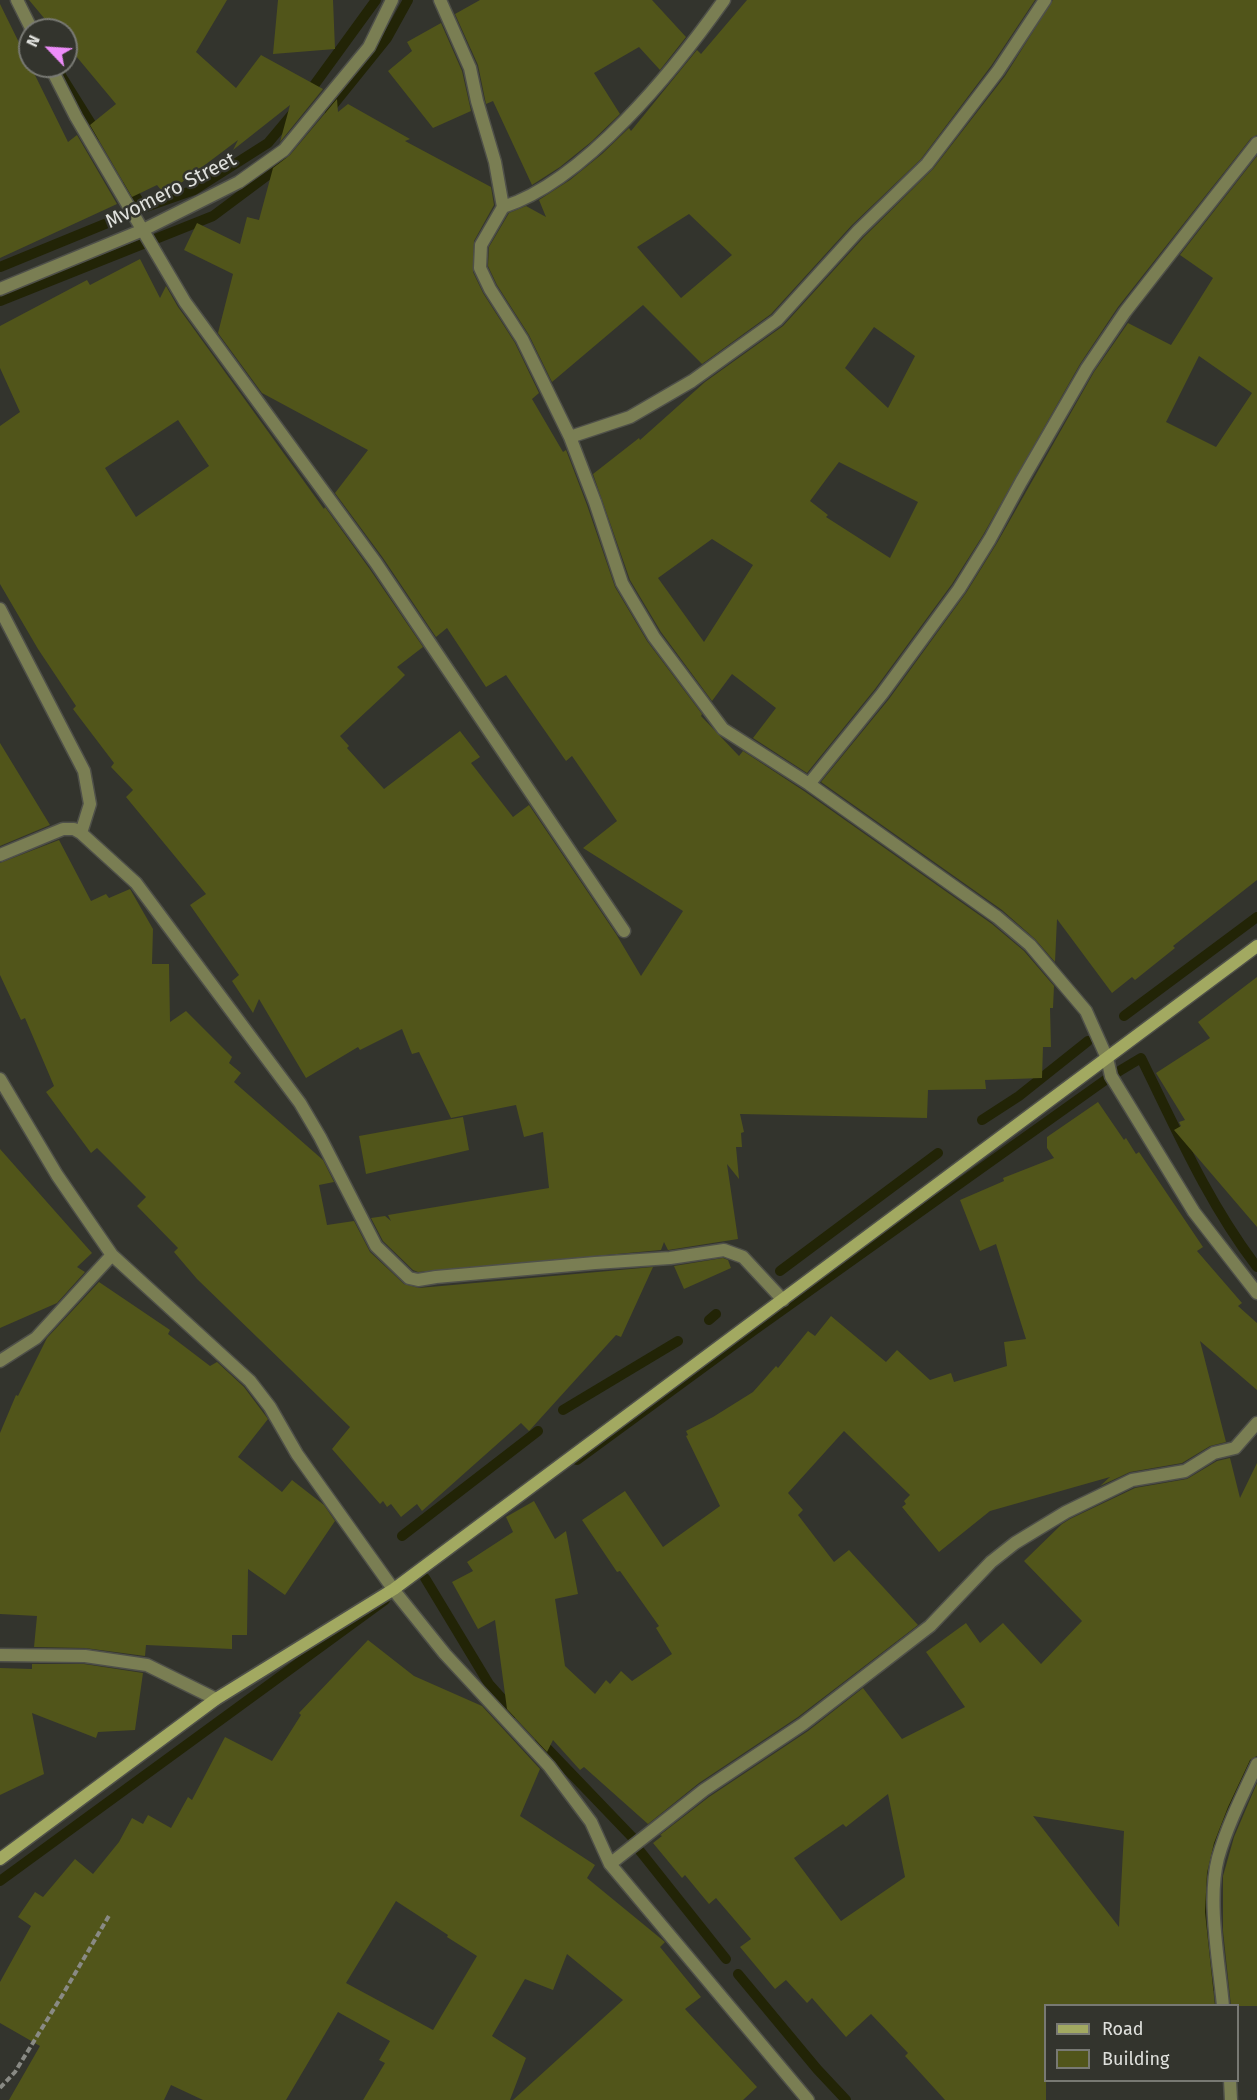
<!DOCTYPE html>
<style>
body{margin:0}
#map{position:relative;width:1257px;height:2100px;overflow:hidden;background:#33342d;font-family:"Fira Sans",sans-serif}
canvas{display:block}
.legend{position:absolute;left:1044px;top:2004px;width:195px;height:78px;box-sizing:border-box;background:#33342d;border:2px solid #787973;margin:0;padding:8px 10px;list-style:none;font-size:18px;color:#dfe0dc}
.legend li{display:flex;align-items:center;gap:12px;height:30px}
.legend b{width:30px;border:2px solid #787973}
.north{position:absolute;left:18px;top:18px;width:60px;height:60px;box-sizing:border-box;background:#33342d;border:2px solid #787973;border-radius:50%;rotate:295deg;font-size:16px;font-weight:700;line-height:24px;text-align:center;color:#dfe0dc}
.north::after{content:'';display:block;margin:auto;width:21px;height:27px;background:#ed8cf9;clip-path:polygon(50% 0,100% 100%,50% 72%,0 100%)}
</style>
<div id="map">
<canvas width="1257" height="2100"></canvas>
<ul class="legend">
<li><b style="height:8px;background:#a2a961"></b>Road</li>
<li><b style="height:16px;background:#51551a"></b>Building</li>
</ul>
<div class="north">N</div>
</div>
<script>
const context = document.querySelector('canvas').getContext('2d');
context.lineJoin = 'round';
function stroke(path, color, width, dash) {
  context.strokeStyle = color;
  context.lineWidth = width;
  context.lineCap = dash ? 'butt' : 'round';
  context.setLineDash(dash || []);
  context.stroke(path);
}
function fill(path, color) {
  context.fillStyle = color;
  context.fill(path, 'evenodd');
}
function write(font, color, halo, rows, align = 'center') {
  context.font = font + ' "Fira Sans",sans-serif';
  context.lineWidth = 5;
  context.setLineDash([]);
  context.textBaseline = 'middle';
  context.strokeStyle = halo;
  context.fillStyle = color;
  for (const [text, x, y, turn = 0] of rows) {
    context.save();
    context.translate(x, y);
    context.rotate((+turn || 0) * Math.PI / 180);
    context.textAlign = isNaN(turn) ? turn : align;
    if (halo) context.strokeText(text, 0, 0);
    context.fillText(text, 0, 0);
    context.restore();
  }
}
stroke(new Path2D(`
 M60,74L98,135
 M307,95L376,0
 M329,110L387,38L408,0
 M128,184L143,208L194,190L268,143L294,112
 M0,267L122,217
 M0,301L213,216L284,163
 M1124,1016L1257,917
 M982,1120L1019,1096L1088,1041
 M780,1271L938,1153
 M709,1320L716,1314
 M563,1410L678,1341
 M577,1460L753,1331L1111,1076L1141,1058C1176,1129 1208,1203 1257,1267
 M402,1536L538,1431
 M425,1578L489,1684L515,1713
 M540,1741L633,1838
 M640,1851L726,1959
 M0,1881L385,1600
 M738,1974L817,2069L846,2100
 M1215,1986L1207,1920L1210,1863L1222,1823L1257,1749`), '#222406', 10);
fill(new Path2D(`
 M29,0H227L196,52L236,88L261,55L323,89L280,142L290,105L233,150L238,140L165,195L157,185L132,197L90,125L116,104L66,44V30H54Z
 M278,0H333L335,49L273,54Z
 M480,0H652L686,37L660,70L639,47L594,73L620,114L591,142L560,167L532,185L493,101L486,104L478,65L455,14Z
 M747,0H1035L991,66L921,159L852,225L771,314L702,364L643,305L552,382L529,335L497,285L488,266L489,247L509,213L526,206L546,217L539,200L570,180L602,154L629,128L631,131L697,50L701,54ZM689,214L732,255L681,298L637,247Z
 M1053,0H1257V135L1251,138L1118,307L1080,364L983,535L952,584L875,689L807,773L753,738L776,708L732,674L712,701L661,632L630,580L593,474L639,438L640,440L705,382L783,326L864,237L933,169L1005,76ZM874,327L915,356L888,408L845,368ZM839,462L918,502L890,558L826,517L828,515L810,501ZM712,539L753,565L704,642L658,578Z
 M0,4L68,142L77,135L117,204L0,258Z
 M441,23L462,71L471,111L433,128L388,71L412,51L407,42Z
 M337,99L338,112L348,104L410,139L405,141L491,187L494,205L474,241L473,272L483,293L515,343L539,393L532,399L563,452L566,450L587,505L615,587L647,641L702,714L701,716L739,756L743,751L804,791L992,924L1024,951L1054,986L1053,1008H1050L1051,1047H1043L1042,1078L985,1080L986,1089L928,1090L927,1118L740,1114L744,1132L741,1133L742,1147H736L739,1179L727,1164L738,1239L668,1250L664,1242L661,1250L418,1272L413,1270L383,1241L371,1218L385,1216L391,1221L388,1215L549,1188L543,1132L524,1137L516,1105L451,1118L419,1052L412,1054L402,1029L360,1050L358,1047L306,1078L259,999L253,1013L232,981L239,975L190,905L206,894L126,797L133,790L111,767L114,763L73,709L76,706L38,649L0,584V426L20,412L0,368V326L87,280L90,285L140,259L160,298L166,286L178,307L324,509L325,507L369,568L423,647L397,667L405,675L397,683L340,736L349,746L347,748L384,789L460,731L480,757L471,763L513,817L529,805L616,934L641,976L683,911L583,848L617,821L572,756L566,761L506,675L486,687L447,628L436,637L383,558L335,493L368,450L262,393L218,333L233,274L184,250L197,223L240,244L247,217L259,220L273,168L290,155ZM178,420L209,466L136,517L105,468Z
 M1257,156V880L1173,946L1175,948L1135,980L1132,977L1112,993L1057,919L1055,962L1035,939L1002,910L821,782L889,699L966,593L997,543L1094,372L1128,323L1171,345L1213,278L1180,255ZM1199,356L1252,393L1216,447L1166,422Z
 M0,743L50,825L0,846Z
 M59,840L91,901L106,894L109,898L130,889L153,929L152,964H169L170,1022L186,1011L232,1057L229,1063L241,1073L234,1082L323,1160L334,1182L319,1185L327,1225L354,1221L370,1252L404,1284L419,1288L653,1267L621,1337L616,1335L529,1431L521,1423L422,1511L417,1504L401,1517L391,1504L387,1507L383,1501L380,1504L332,1449L350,1427L197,1279L174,1252L178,1248L137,1206L146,1197L97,1148L91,1153L46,1092L54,1086L25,1018L21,1020L0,975V863Z
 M1257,977V1227L1174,1130L1181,1126L1179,1122L1185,1120L1156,1073L1210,1038L1198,1022Z
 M1098,1102L1124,1140L1126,1138L1136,1154L1139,1152L1203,1247L1197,1251L1242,1303L1238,1306L1257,1323V1390L1200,1341L1226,1442L1210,1446L1182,1463L1130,1472L1100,1486L1110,1477L990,1511L939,1552L902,1507L906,1504L904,1501L910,1495L844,1431L788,1493L803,1510L798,1515L834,1562L849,1550L918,1625L798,1717L699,1783L648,1824L584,1767L580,1770L553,1740L547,1752L507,1709L495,1620L478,1629L452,1582L473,1571L467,1562L513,1532L506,1517L534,1501L555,1539L566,1531L578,1594L555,1599L565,1666L595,1694L606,1680L610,1684L621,1671L632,1681L672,1654L656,1628L659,1626L620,1571L617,1572L582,1520L625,1491L663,1547L720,1506L686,1436L688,1435L686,1431L713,1417L753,1392L776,1366L778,1368L808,1331L815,1336L831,1316L886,1362L897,1350L930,1380L951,1373L954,1382L1007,1366L1004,1342L1026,1339L996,1244L980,1251L960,1200L1004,1181L1003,1178L1054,1158L1047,1148V1137Z
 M463,1117L469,1150L366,1174L359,1136Z
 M0,1149L92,1253L77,1267L85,1272L57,1303L0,1328Z
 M723,1258L728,1260L731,1268L684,1289L674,1266Z
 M99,1282L170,1330L168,1334L210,1366L217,1362L244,1387L268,1419L238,1457L282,1492L292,1480L324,1505L335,1521L285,1595L248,1569L247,1635H232V1649L146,1645L145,1656L85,1648L34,1647L37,1616L0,1614V1433L16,1395L18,1396L47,1338Z
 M1230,1458L1240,1498L1257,1463V1756L1250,1760L1228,1807L1214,1843L1207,1873L1205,1912L1215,2006H1046V2100H945L905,2056L908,2053L871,2014L846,2037L812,1998L807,2003L786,1980L775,1989L740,1947L751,1939L716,1898L709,1904L685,1875L682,1878L653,1843L662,1836L660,1835L709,1797L808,1731L863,1688L902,1739L965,1707L926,1652L966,1623L980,1643L1003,1623L1041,1664L1082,1621L1024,1561L1062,1524L1070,1519L1135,1488L1187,1479L1217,1461ZM888,1794L905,1877L841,1921L794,1858L843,1824L846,1827ZM1033,1816L1124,1831L1119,1927Z
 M368,1640L414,1676L482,1706L540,1769L520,1816L595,1865L587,1878L665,1942L660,1947L701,1997L685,2009L757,2087L743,2100H513L623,2000L567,1954L553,1990L525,1979L492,2036L526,2058L510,2100H363L385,2063L379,2060L390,2041L338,2012L286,2100H203L171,2085L164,2100H9L40,2046L0,2023V1982L31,1926L18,1917L35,1892L43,1897L75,1859L93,1874L119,1842L132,1818L143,1824L148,1815L171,1828L188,1797L192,1800L225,1737L272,1761L301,1715L299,1713ZM396,1901L448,1935L447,1937L477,1956L433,2030L346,1983Z
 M32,1664H84L143,1673L135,1730L98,1732L96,1738L32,1713L44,1774L0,1795V1668L32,1669Z
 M1257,1783V2006H1231L1223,1931V1876L1234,1837Z`), '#51551a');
const street = new Path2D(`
 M17,0L32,30
 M440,0L470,68L477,101L495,162L503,207L481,245L480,268L490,289L522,339L570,437L595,502L622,583L654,637L723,729L809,784L997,917L1030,945L1086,1011L1107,1058L1111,1076L1194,1212L1257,1293
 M50,66L76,117L185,302L376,563L624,931
 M503,207C585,181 675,69 724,0
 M0,289L143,230L239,182L284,150L369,47L392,0
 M570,437L630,417L692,381L777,320L858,231L927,164L998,71L1045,0
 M0,609L84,771L90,804L81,833
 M809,784L882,694L959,589L990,539L1021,482L1087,368L1125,312L1257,143
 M0,855L63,829H74L81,833L136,883L300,1103L320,1137L376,1246L409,1278L418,1280L436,1277L595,1263L670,1258L724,1250L743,1257L783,1300
 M0,1079L57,1175L112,1255L250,1381L270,1407L297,1454L396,1593L445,1654L549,1766L591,1822L610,1864L808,2100
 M0,1361L36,1338L112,1255
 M0,1655L85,1656L147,1665L216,1699
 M610,1864L704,1790L803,1724L930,1626L991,1562L1015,1543L1066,1512L1132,1480L1185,1471L1214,1453L1235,1448L1257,1423
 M1223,2006C1219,1962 1207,1900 1218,1858C1227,1826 1243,1794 1257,1764
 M1230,2080L1231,2100`);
const secondary = new Path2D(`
 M0,1859L216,1699L394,1589L1257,946`);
stroke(street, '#4f5049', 15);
stroke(secondary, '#4f5049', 15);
stroke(new Path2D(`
 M0,2088L15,2072L63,1994L110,1914`), '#898a84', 4, [6, 3]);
stroke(street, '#7a7e53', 12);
stroke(secondary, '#a2a961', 12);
write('20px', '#dfe0dc', '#33342d', [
 ["Mvomero Street",171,191,-27]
]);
</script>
